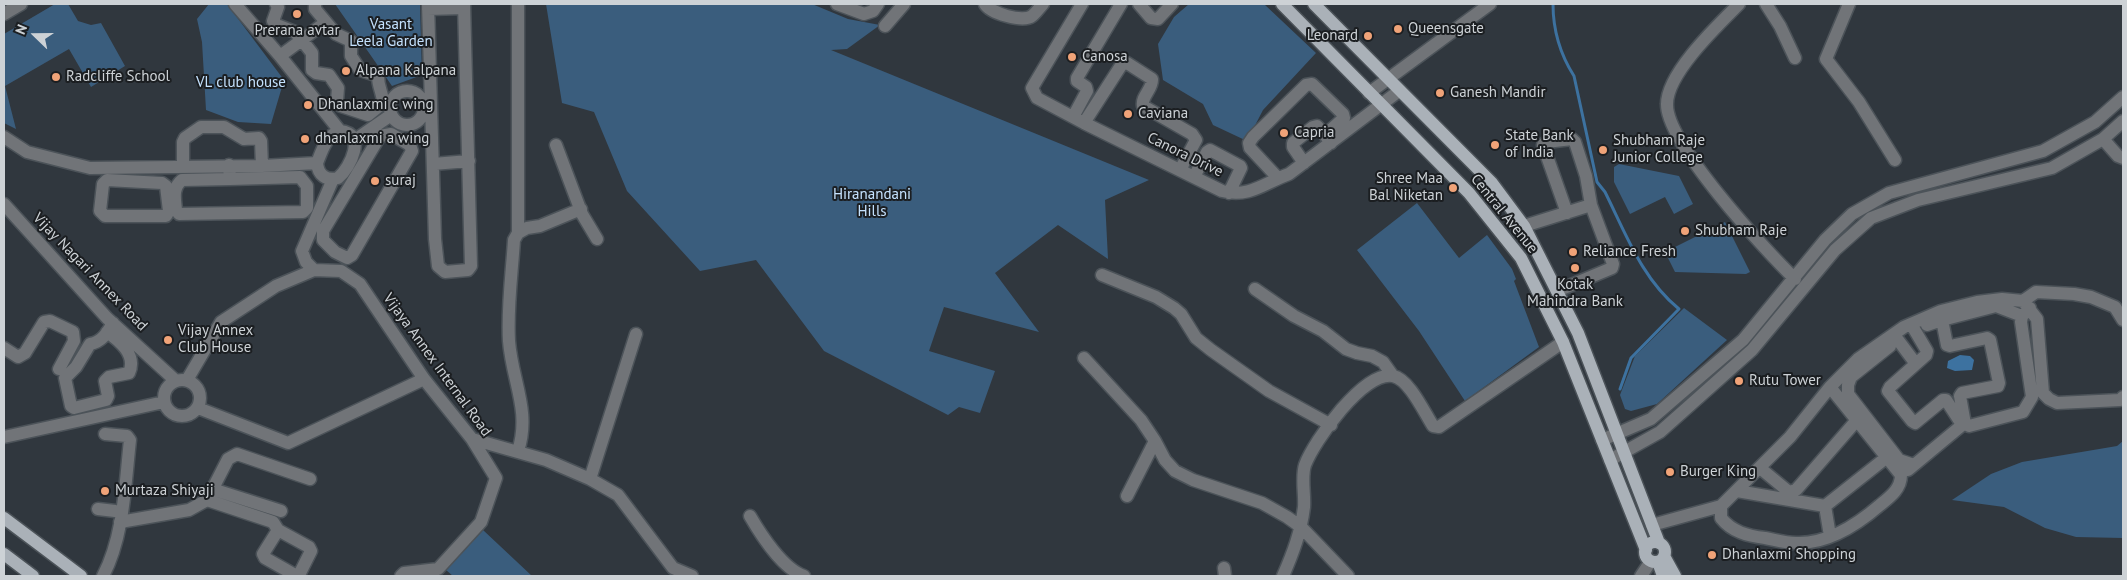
<!DOCTYPE html>
<style>
body{margin:0}
#map{position:relative;width:2127px;height:580px;overflow:hidden;background:#30373e;font-family:"PT Sans",sans-serif}
canvas{display:block}
.frame{position:absolute;inset:0;border:5px solid #cdd2d6;pointer-events:none}
.north{position:absolute;left:10px;top:10px;width:50px;height:50px;-webkit-text-stroke:4px #1b1e21;paint-order:stroke;rotate:292deg;font-size:14px;font-weight:700;line-height:20px;text-align:center;color:#cdd2d6}
.north::after{content:'';display:block;margin:auto;width:18px;height:22px;background:#cdd2d6;clip-path:polygon(50% 0,100% 100%,50% 72%,0 100%)}
</style>
<div id="map">
<canvas width="2127" height="580"></canvas>
<div class="frame"></div>
<div class="north">N</div>
</div>
<script>
const context = document.querySelector('canvas').getContext('2d');
context.lineJoin = 'round';
function fill(path, color) {
  context.fillStyle = color;
  context.fill(path, 'evenodd');
}
function stroke(path, color, width, dash) {
  context.strokeStyle = color;
  context.lineWidth = width;
  context.lineCap = dash ? 'butt' : 'round';
  context.setLineDash(dash || []);
  context.stroke(path);
}
function write(font, color, halo, rows, align = 'center') {
  context.font = font + ' "PT Sans",sans-serif';
  context.lineWidth = 4;
  context.setLineDash([]);
  context.textBaseline = 'middle';
  context.strokeStyle = halo;
  context.fillStyle = color;
  for (const [text, x, y, turn = 0] of rows) {
    context.save();
    context.translate(x, y);
    context.rotate((+turn || 0) * Math.PI / 180);
    context.textAlign = isNaN(turn) ? turn : align;
    if (halo) context.strokeText(text, 0, 0);
    context.fillText(text, 0, 0);
    context.restore();
  }
}
fill(new Path2D(`
 M55,4H68L78,21L91,25L101,23L125,66L91,87L69,49L5,86L16,129L4,123V34Z
 M209,4H227L284,80L271,124L238,122L206,110L202,42L197,19Z
 M335,4H420L422,75L392,86Z
 M546,4H812L848,19L880,25L847,49L831,50L1149,180L1105,200L1108,259L1058,225L995,273L1039,332L944,307L929,351L995,371L980,413L959,407L948,415L824,351L756,260L700,271L627,191L594,112L562,103Z
 M1189,4H1264L1316,53L1263,110L1247,141L1213,125L1203,104L1163,80L1158,44L1174,17Z
 M1619,164L1679,176L1693,204L1674,214L1665,197L1630,214L1614,182V167Z
 M1417,203L1459,258L1487,235L1512,269L1516,279L1514,281L1539,347L1465,401L1419,331L1357,250Z
 M1725,222L1750,272L1746,274L1675,272L1665,252Z
 M1684,308L1727,340L1657,404L1631,411L1625,409L1620,395L1635,356Z
 M2123,441V538L2076,537L2045,528L2004,507L1952,500L1991,474L2022,462L2117,446Z
 M483,530L532,576H453L446,570Z`), '#3a5d7d');
fill(new Path2D(`
 M1960,355L1970,356L1974,360L1972,370L1955,371L1947,368L1948,361Z`), '#3d72a0');
stroke(new Path2D(`
 M1553,4C1553,30 1560,54 1574,76L1597,182L1605,192C1626,234 1642,279 1679,309L1631,358L1620,389`), '#3d72a0', 3);
const minor = new Path2D(`
 M235,4L280,56L340,131
 M276,4L278,7L273,21L277,25L295,32L301,39L312,53V70L316,73L329,75L338,88L337,101L341,106L368,115L383,103C383,93 378,88 378,76L360,70L351,56V41L336,34L315,9V4
 M428,4L435,239L438,266L445,272L468,270L471,266L464,4
 M837,4L864,14L873,11L878,4
 M985,4C990,13 1023,23 1032,16C1036,13 1040,7 1043,4
 M1082,4L1032,88L1037,98L1084,123L1222,191C1250,198 1264,183 1289,174L1399,91
 M1139,4L1151,18L1158,19L1172,4
 M1739,4C1718,25 1667,73 1667,104C1666,143 1765,250 1795,279
 M1766,4L1780,26L1795,58
 M1849,4L1826,59L1859,102L1895,160
 M428,9L464,8
 M4,14L21,4
 M885,26L904,4
 M280,56L326,22
 M390 108a17 17 0 1 1 34 0a17 17 0 1 1-34 0Z
 M1369,93L1490,4
 M1073,117L1087,91L1086,87L1077,81V78L1121,4
 M1084,123L1122,64L1127,63L1152,79C1153,89 1141,96 1143,106L1192,134L1196,140L1180,170
 M340,131C367,133 351,167 338,178C326,181 318,175 317,163C322,151 326,135 340,131Z
 M391,134L410,145L412,151L352,255L347,258L335,252L323,240V231L380,136Z
 M4,137L27,152L90,168L262,166L317,163
 M2103,139L2118,156L2123,158
 M355,140L391,115
 M556,145L582,214L597,239
 M1304,163L1293,147V143L1313,127L1317,126L1325,135
 M433,164L469,161
 M229,165L230,179L182,180C172,188 175,199 176,210L179,214L303,212L307,208V186L300,177L230,179
 M183,166V142L185,138L201,127H224L244,139L259,138L261,141L262,166
 M1194,177L1207,152L1210,150L1240,166L1241,168L1229,193
 M1278,178L1250,148L1249,143L1253,137L1306,85L1312,84L1343,114L1344,118L1325,135L1331,143
 M107,180L162,183L166,186L169,211L166,216H105L100,211L103,184Z
 M4,204L107,318L176,381
 M1524,226L1591,205L1586,176L1575,142L1572,139L1546,142L1543,145L1567,213
 M518,233V4
 M314,270L306,262L302,251L333,179
 M1102,275L1156,297L1174,308L1181,314L1196,338L1211,350L1269,391L1331,425
 M1255,289L1294,316L1323,331L1346,349L1357,353L1372,356L1383,362L1393,376
 M1557,291L1612,268L1613,264L1591,205
 M2023,301L2036,292L2074,294L2091,297L2115,307L2123,320
 M1942,320L1996,306L2022,316
 M1927,325L1942,320L1947,345L1950,346L1987,338L1990,340L1999,383L1998,386L1962,393L1960,396L1965,424L1969,426L2023,412L2032,397L2021,322L2022,316L2030,308
 M107,332C120,341 137,355 129,373L109,377L105,381L108,396L106,400L74,408L71,406L65,378L76,367L90,344C102,342 107,333 113,323
 M1898,340L1916,364
 M1890,346L1851,377L1848,385V394L1899,460L1914,465
 M4,348L18,357L25,353L44,322L50,321L73,332L74,341L59,369
 M1084,358L1141,420L1155,441L1165,460L1175,471L1193,480L1262,503L1287,517L1301,527L1348,576
 M187,380L221,322L276,286L314,270L341,271L360,284L424,379L472,439L496,478L481,522L438,569L404,573L401,576
 M164 398a18 18 0 1 1 36 0a18 18 0 1 1-36 0Z
 M198,408L288,443L424,379
 M4,437L164,402
 M472,439L546,460L590,479L618,495L673,568L692,576
 M1602,440L1651,419L1743,340L1825,240L1852,214L1889,193L2043,151L2095,122L2123,97
 M518,451C531,411 512,381 509,341C507,307 512,273 514,240L518,233L527,228L540,226L581,209
 M1610,460L1660,432L1752,350L1835,250L1871,218L1918,200L2052,168L2103,139L2123,121
 M1760,468L1789,492L1796,490L1857,420
 M1908,470L1961,426V423L1946,400H1943L1915,423L1912,421L1888,391L1890,387L1926,355L1927,351L1911,324
 M590,479L636,334
 M212,489L281,511
 M1737,491L1825,506L1887,457
 M1127,496L1155,441
 M207,500L228,459L237,454L310,479
 M1721,506V518C1732,532 1748,536 1765,538C1776,540 1788,544 1799,543C1829,543 1858,524 1880,505C1890,497 1901,489 1901,475L1830,387
 M1825,506L1830,536
 M98,509L115,511
 M750,516C761,535 783,569 804,576
 M120,522L189,510L207,500L273,522L278,530L309,547L311,551L299,575H295L265,558L263,554L278,530
 M1652,525L1721,506L1790,437L1830,387L1858,359L1904,327L1941,311L1977,302L2002,299L2023,301L2037,319L2043,393L2049,399L2057,403L2120,400L2123,397
 M1224,568L1225,576
 M103,576C124,536 125,485 130,440L127,436L105,434
 M1283,576C1293,553 1301,532 1304,507C1305,494 1301,477 1305,465C1314,441 1364,370 1393,376C1409,379 1424,412 1433,426L1439,427L1563,342
 M1641,576L1651,561`);
const major = new Path2D(`
 M1282,4L1469,193L1521,258L1563,342L1646,550
 M1314,4L1492,183L1524,226L1578,333L1659,543
 M4,518L81,576
 M1645 552a10 10 0 1 1 20 0a10 10 0 1 1-20 0Z
 M4,554L33,576
 M1664,556L1675,576
 M1658,562L1663,576`);
stroke(minor, '#4c5359', 15);
stroke(major, '#4c5359', 15);
stroke(minor, '#717478', 12);
stroke(major, '#aab1b8', 12);
for (const [x, y, r, color] of [
 [297,14,5,"#f0a378"],
 [1398,29,5,"#f0a378"],
 [1368,36,5,"#f0a378"],
 [1072,57,5,"#f0a378"],
 [346,71,5,"#f0a378"],
 [56,77,5,"#f0a378"],
 [1440,93,5,"#f0a378"],
 [308,105,5,"#f0a378"],
 [1128,114,5,"#f0a378"],
 [1284,133,5,"#f0a378"],
 [305,139,5,"#f0a378"],
 [1495,145,5,"#f0a378"],
 [1603,150,5,"#f0a378"],
 [375,181,5,"#f0a378"],
 [1453,188,5,"#f0a378"],
 [1685,231,5,"#f0a378"],
 [1573,252,5,"#f0a378"],
 [1575,268,5,"#f0a378"],
 [168,340,5,"#f0a378"],
 [1739,381,5,"#f0a378"],
 [1670,472,5,"#f0a378"],
 [105,491,5,"#f0a378"],
 [1712,555,5,"#f0a378"]
]) {
  const dot = new Path2D();
  dot.arc(x, y, r, 0, 2 * Math.PI);
  context.fillStyle = color;
  context.fill(dot);
  stroke(dot, '#1b1e21', 2);
}
write('15px', '#c5e2fe', '#1b1e21', [
 ["Vasant",391,25],
 ["Leela Garden",391,42],
 ["VL club house",241,83],
 ["Hiranandani",872,195],
 ["Hills",872,212]
]);
write('15px', '#cdd2d6', '#1b1e21', [
 ["Queensgate",1408,29],
 ["Prerana avtar",297,31,"center"],
 ["Leonard",1358,36,"right"],
 ["Canosa",1082,57],
 ["Alpana Kalpana",356,71],
 ["Radcliffe School",66,77],
 ["Ganesh Mandir",1450,93],
 ["Dhanlaxmi c wing",318,105],
 ["Caviana",1138,114],
 ["Capria",1294,133],
 ["State Bank",1505,136],
 ["of India",1505,153],
 ["dhanlaxmi a wing",315,139],
 ["Shubham Raje",1613,141],
 ["Junior College",1613,158],
 ["Shree Maa",1443,179,"right"],
 ["Bal Niketan",1443,196,"right"],
 ["suraj",385,181],
 ["Shubham Raje",1695,231],
 ["Reliance Fresh",1583,252],
 ["Kotak",1575,285,"center"],
 ["Mahindra Bank",1575,302,"center"],
 ["Vijay Annex",178,331],
 ["Club House",178,348],
 ["Rutu Tower",1749,381],
 ["Burger King",1680,472],
 ["Murtaza Shiyaji",115,491],
 ["Dhanlaxmi Shopping",1722,555]
], 'left');
write('15px', '#cdd2d6', '#1b1e21', [
 ["Canora Drive",1185,155,26],
 ["Central Avenue",1504,214,51],
 ["Vijay Nagari Annex Road",90,272,46],
 ["Vijaya Annex Internal Road",437,365,54]
]);
</script>
